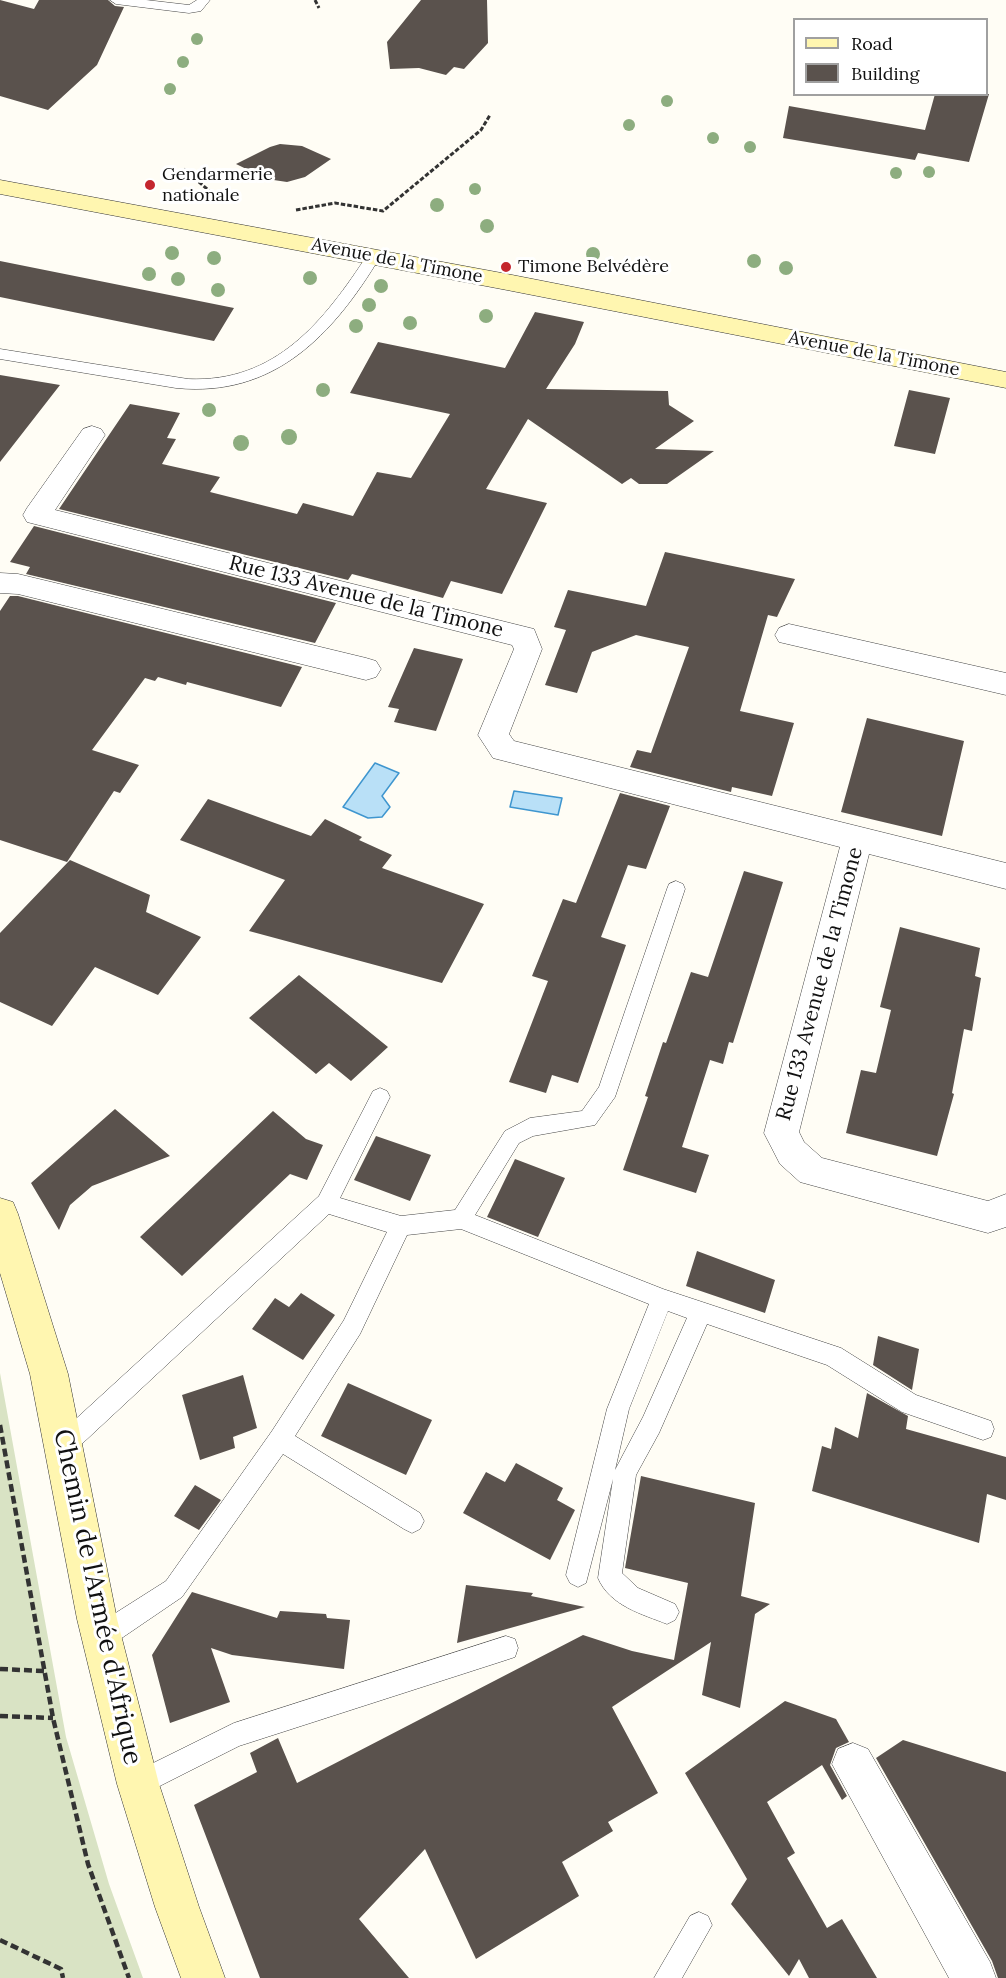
<!DOCTYPE html>
<meta charset="utf-8">
<style>
body{margin:0}
#map{position:relative;width:1006px;height:1978px;overflow:hidden;background:#fffdf5;font-family:Lora,serif}
canvas{display:block}
.legend{position:absolute;left:793px;top:18px;width:195px;height:78px;box-sizing:border-box;background:#fff;border:2px solid #a0a0a0;margin:0;padding:8px 10px;list-style:none;font-size:18px;color:#111}
.legend li{display:flex;align-items:center;gap:12px;height:30px}
.legend b{width:30px;border:2px solid #a0a0a0}
</style>
<div id="map">
<canvas width="1006" height="1978"></canvas>
<ul class="legend">
<li><b style="height:8px;background:#fff6b0"></b>Road</li>
<li><b style="height:16px;background:#5a524d"></b>Building</li>
</ul>
</div>
<script>
const context = document.querySelector('canvas').getContext('2d');
context.lineJoin = 'round';
function fill(path, color) {
  context.fillStyle = color;
  context.fill(path, 'evenodd');
}
function stroke(path, color, width, dash) {
  context.strokeStyle = color;
  context.lineWidth = width;
  context.lineCap = dash ? 'butt' : 'round';
  context.setLineDash(dash || []);
  context.stroke(path);
}
function write(font, color, halo, rows, align = 'center') {
  context.font = font + ' Lora,serif';
  context.lineWidth = 6;
  context.setLineDash([]);
  context.textBaseline = 'middle';
  context.strokeStyle = halo;
  context.fillStyle = color;
  for (const [text, x, y, turn = 0] of rows) {
    context.save();
    context.translate(x, y);
    context.rotate((+turn || 0) * Math.PI / 180);
    context.textAlign = isNaN(turn) ? turn : align;
    if (halo) context.strokeText(text, 0, 0);
    context.fillText(text, 0, 0);
    context.restore();
  }
}
fill(new Path2D(`
 M0,1373L66,1737L109,1884L143,1978H0Z`), '#d9e3c4');
const water = new Path2D(`
 M375,763L399,773L382,796L390,807L382,817L368,818L343,807Z
 M514,791L562,798L558,815L510,807Z`);
fill(water, '#b9e0f7');
stroke(water, '#3f96cf', 1.5);
fill(new Path2D(`
 M0,0L34,9L39,0H108L115,6L124,7L97,65L48,110L0,96Z
 M421,0H487L488,43L464,69L454,67L446,75L419,68L390,69L387,42Z
 M935,94H989L969,162L918,153L915,160L783,138L789,106L925,130Z
 M280,144L302,146L331,159L305,177L287,182L267,179L236,164L270,147Z
 M0,261L234,308L214,341L0,297Z
 M535,312L584,322L575,344L546,389L668,391L669,405L694,421L655,449L714,451L667,484H639L631,478L622,484L528,419L486,489L547,503L502,594L451,581L443,598L352,574L348,580L59,509L130,404L180,413L167,438L176,439L162,464L220,477L210,492L297,514L303,503L353,516L377,472L411,478L450,414L350,393L378,342L505,368Z
 M0,375L60,385L0,462Z
 M909,390L950,398L935,454L894,446Z
 M34,526L336,603L315,643L26,574L30,567L10,562Z
 M665,552L795,579L777,617L768,615L740,711L794,723L772,796L732,787L731,792L630,767L637,750L651,753L689,647L636,635L592,652L577,693L545,685L566,630L554,627L568,590L646,606Z
 M10,596H18L302,667L281,707L187,682L186,685L158,677L155,681L145,678L92,750L139,765L120,793L114,791L67,862L0,840V611Z
 M414,648L463,659L436,731L394,722L399,709L388,707Z
 M867,718L964,741L942,836L841,812Z
 M620,793L670,806L646,869L628,865L601,937L626,945L578,1083L552,1075L546,1093L509,1082L548,981L532,976L563,899L576,903Z
 M208,799L311,836L325,819L362,837L359,840L392,855L382,868L484,904L442,983L249,931L285,880L180,840Z
 M70,860L150,895L146,912L201,937L158,995L95,967L52,1026L0,1002V933Z
 M744,871L783,882L733,1043L729,1042L723,1064L710,1060L682,1147L709,1155L696,1193L623,1170L648,1097L645,1096L663,1042L666,1043L691,972L708,977Z
 M900,927L980,948L975,976L981,978L972,1031L964,1029L952,1093L954,1094L937,1156L846,1133L861,1070L876,1073L891,1010L880,1007Z
 M299,975L388,1047L351,1081L329,1063L316,1074L249,1018Z
 M115,1109L170,1156L92,1186L70,1205L59,1230L31,1183Z
 M273,1111L306,1139L323,1145L307,1180L290,1174L182,1276L140,1237Z
 M376,1136L431,1155L410,1201L354,1180Z
 M515,1159L565,1178L538,1237L487,1217Z
 M697,1251L775,1280L765,1313L686,1286Z
 M301,1293L335,1315L303,1360L252,1329L275,1298L289,1307Z
 M878,1336L919,1349L912,1390L873,1365Z
 M243,1375L257,1428L233,1437L235,1448L200,1460L182,1395Z
 M348,1383L432,1420L406,1475L321,1436Z
 M867,1393L908,1416L906,1429L1006,1457V1500L987,1494L979,1543L812,1491L822,1446L831,1449L835,1427L858,1438Z
 M516,1463L563,1488L557,1500L575,1510L550,1560L463,1513L486,1472L505,1482Z
 M641,1476L755,1503L741,1596L770,1604L755,1614L740,1708L702,1695L711,1642L612,1707L658,1793L608,1822L613,1831L562,1862L579,1896L476,1959L425,1849L359,1919L409,1978H260L194,1805L257,1772L250,1753L278,1738L297,1783L583,1635L632,1651L674,1660L688,1583L625,1568Z
 M195,1485L221,1500L199,1530L174,1516Z
 M466,1585L533,1593L531,1596L585,1607L457,1643Z
 M192,1592L277,1618L280,1611L326,1614L327,1618L350,1620L344,1669L232,1655L211,1648L230,1702L170,1723L152,1655Z
 M785,1701L836,1719L849,1742L836,1748L830,1765L847,1796L842,1800L822,1765L767,1802L795,1853L787,1858L827,1928L842,1919L877,1978H809L799,1959L789,1976L731,1904L747,1879L685,1773Z
 M903,1740L1006,1772V1978H998L992,1961L876,1758Z`), '#5a524d');
const lane = new Path2D(`
 M110,0H146L189,5L197,0H210L201,11L189,13L116,4Z
 M373,253L380,257C333,335 274,398 176,388L0,359V349L188,379C276,383 324,321 368,254Z
 M676,881L683,884L685,889L615,1097L595,1125L533,1136L519,1143L475,1215L663,1289L841,1348L916,1395L991,1421L994,1429L991,1437L983,1440L902,1412L827,1365L707,1324L659,1433L636,1475L622,1573L638,1588L675,1604L679,1612L675,1620L667,1624C642,1614 610,1606 598,1578L613,1479L586,1583L578,1587L570,1583L566,1575L607,1409L649,1304L461,1229L407,1235L360,1334L295,1436L420,1513L424,1521L420,1529L412,1533L404,1529L283,1454L182,1597L110,1646L101,1649L92,1646L89,1637L92,1628L166,1581L272,1431L344,1320L387,1232L329,1214L71,1454L63,1457L55,1454L52,1446L55,1438L319,1196L373,1091L380,1088L387,1091L390,1097L340,1198L401,1216L455,1210L505,1131L530,1118L582,1111L599,1087L667,889L669,884ZM668,1311L687,1318L643,1417L615,1470L629,1409Z
 M506,1636L515,1639L518,1648L515,1657L506,1660L239,1746L138,1797L129,1793L125,1784L129,1775L234,1723Z
 M699,1912L708,1916L712,1925L682,1978H654L690,1916Z`);
const street = new Path2D(`
 M92,426L101,429L105,435L55,510L534,629L542,649L509,734L514,741L1006,863V889L869,854L799,1132L804,1142L822,1158L988,1201L1006,1194V1227L988,1233L800,1182L780,1164L764,1133L840,847L493,758L478,735L514,649L512,645L27,522L23,515L27,508L83,429Z
 M0,573L18,574L366,658L376,661L381,669L376,677L366,680L18,594L0,593Z
 M789,624L1006,673V695L779,642L775,635L779,628Z
 M853,1743L868,1749L990,1962L996,1978H949L832,1764L838,1749Z`);
const secondary = new Path2D(`
 M0,180L507,274L1006,372V388L507,290L0,194Z
 M0,1198L13,1202L18,1214L68,1374L117,1619L159,1784L199,1907L225,1978H181L155,1907L117,1784L77,1619L30,1374L0,1273Z`);
stroke(lane, '#444', 1);
stroke(street, '#444', 1);
stroke(secondary, '#333', 1);
stroke(new Path2D(`
 M315,0L319,8
 M184,169L214,195
 M296,210L335,203L383,211L481,130L490,115`), '#333', 3, [4.5, 2]);
stroke(new Path2D(`
 M0,1425L53,1718L88,1864L129,1978
 M0,1669L44,1671
 M0,1716L53,1718
 M0,1940L61,1969L63,1978`), '#333', 4.5, [8, 4]);
fill(lane, '#fff');
fill(street, '#fff');
fill(secondary, '#fff6b0');
context.fillStyle = '#8dad7f';
for (const [x, y, r] of [
 [197,39,6],
 [183,62,6],
 [170,89,6],
 [667,101,6],
 [629,125,6],
 [713,138,6],
 [750,147,6],
 [929,172,6],
 [896,173,6],
 [475,189,6],
 [437,205,7],
 [487,226,7],
 [172,253,7],
 [593,254,7],
 [214,258,7],
 [754,261,7],
 [786,268,7],
 [149,274,7],
 [310,278,7],
 [178,279,7],
 [381,286,7],
 [218,290,7],
 [369,305,7],
 [486,316,7],
 [410,323,7],
 [356,326,7],
 [323,390,7],
 [209,410,7],
 [289,437,8],
 [241,443,8]
]) {
  context.beginPath();
  context.arc(x, y, r, 0, 2 * Math.PI);
  context.fill();
}
for (const [x, y, r, color] of [
 [150,185,6,"#c4262e"],
 [506,267,6,"#c4262e"]
]) {
  const dot = new Path2D();
  dot.arc(x, y, r, 0, 2 * Math.PI);
  context.fillStyle = color;
  context.fill(dot);
  stroke(dot, '#fff', 2);
}
write('18px', '#111', '#fff', [
 ["Gendarmerie",162,175],
 ["nationale",162,196],
 ["Timone Belvédère",518,267]
], 'left');
write('18px', '#111', '#fff', [
 ["Avenue de la Timone",397,261,11],
 ["Avenue de la Timone",874,354,11]
]);
write('21px', '#111', '#fff', [
 ["Rue 133 Avenue de la Timone",366,597,14],
 ["Rue 133 Avenue de la Timone",820,984,-75]
]);
write('26px', '#111', '#fff', [
 ["Chemin de l'Armée d'Afrique",97,1597,78]
]);
</script>
